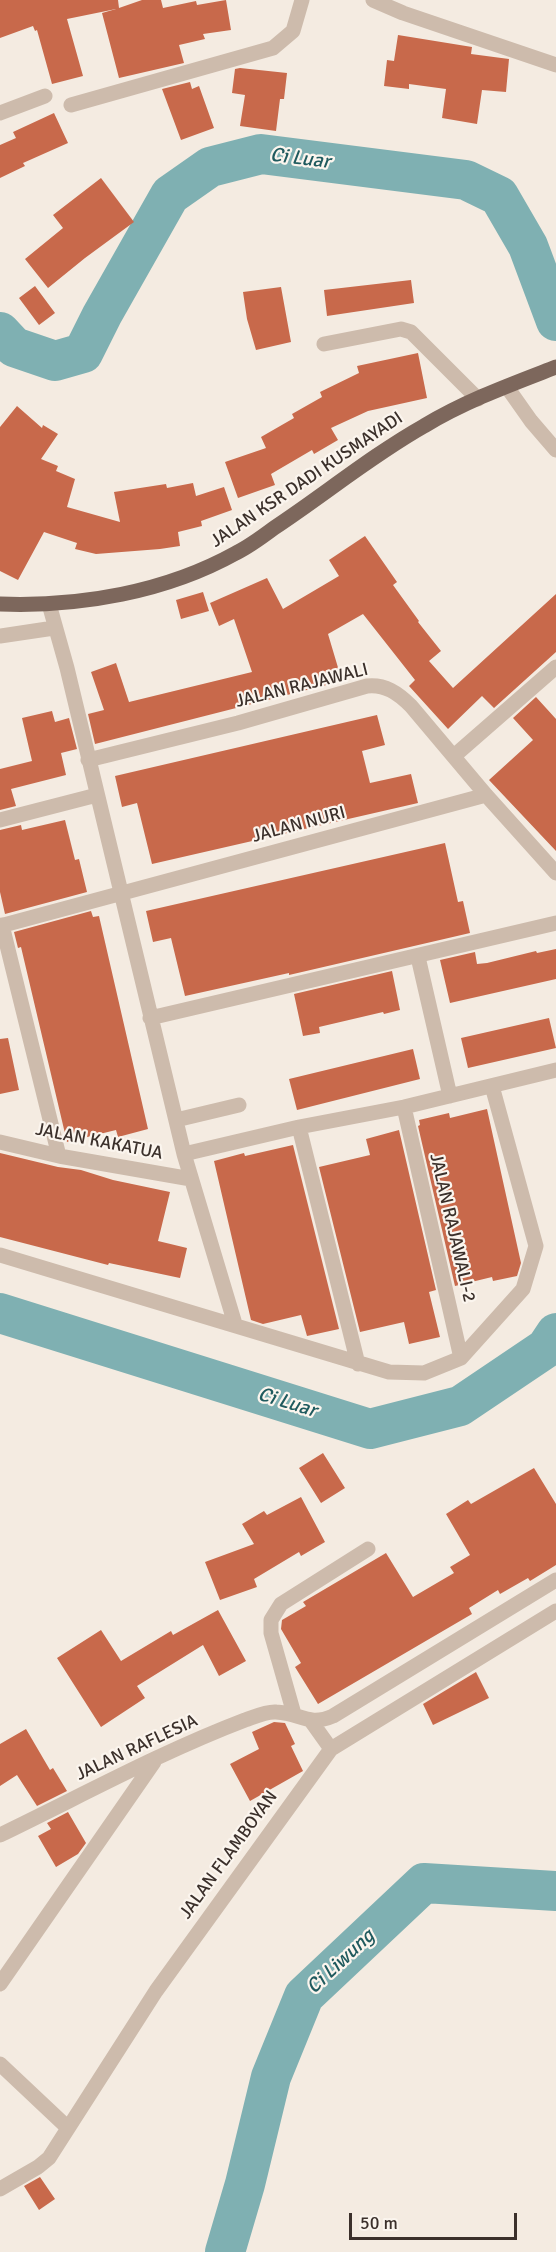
<!DOCTYPE html>
<style>
body{margin:0}
#map{position:relative;width:556px;height:2252px;overflow:hidden;background:#f4ebe1;font-family:Signika,sans-serif}
canvas{display:block}
.scale{position:absolute;left:349px;top:2213px;width:168px;height:27px;box-sizing:border-box;border:3px solid #3b302b;border-top:0;padding-left:8px;font-size:18px;line-height:21px;white-space:nowrap;color:#3b302b;-webkit-text-stroke:4px #fbf5ee;paint-order:stroke}
</style>
<div id="map">
<canvas width="556" height="2252"></canvas>
<div class="scale">50 m</div>
</div>
<script>
const context = document.querySelector('canvas').getContext('2d');
context.lineJoin = 'round';
function stroke(path, color, width, dash) {
  context.strokeStyle = color;
  context.lineWidth = width;
  context.lineCap = dash ? 'butt' : 'round';
  context.setLineDash(dash || []);
  context.stroke(path);
}
function fill(path, color) {
  context.fillStyle = color;
  context.fill(path, 'evenodd');
}
function write(font, color, halo, rows, align = 'center') {
  context.font = font + ' Signika,sans-serif';
  context.lineWidth = 4.5;
  context.setLineDash([]);
  context.textBaseline = 'middle';
  context.strokeStyle = halo;
  context.fillStyle = color;
  for (const [text, x, y, turn = 0] of rows) {
    context.save();
    context.translate(x, y);
    context.rotate((+turn || 0) * Math.PI / 180);
    context.textAlign = isNaN(turn) ? turn : align;
    if (halo) context.strokeText(text, 0, 0);
    context.fillText(text, 0, 0);
    context.restore();
  }
}
stroke(new Path2D(`
 M0,332L14,347L55,361L83,353L102,315L170,195L210,167L261,154L466,180L499,196L528,246L556,321
 M0,1313L370,1429L460,1406L546,1348L556,1333
 M225,2252L245,2184L271,2077L304,1996L424,1883L556,1891`), '#7fb0b2', 40);
fill(new Path2D(`
 M0,0H118L119,8L142,0H161L163,8L196,1L197,5L226,0L231,30L203,34L205,39L179,45L184,63L119,78L102,13L116,9L67,19L83,76L52,84L37,30L35,31L33,26L0,38Z
 M398,35L472,47L471,54L509,59L506,92L482,90L477,124L442,118L446,89L409,84V89L384,86L387,60L394,61Z
 M240,68L287,73L284,99H280L276,131L240,126L245,95L232,93L235,69Z
 M190,82L192,89L199,86L214,128L181,140L162,89Z
 M54,113L68,143L23,163L25,166L0,178V145L16,138L13,132Z
 M101,178L134,222L85,258L48,288L25,259L63,228L53,215Z
 M411,280L414,303L327,316L324,290Z
 M35,286L55,313L39,325L19,298Z
 M281,287L291,342L256,350L247,319L243,292Z
 M418,353L427,398L368,411L331,428L338,440L314,454L312,450L271,474L275,485L238,498L225,462L266,448L261,437L294,418L292,414L322,397L320,392L359,373L357,366Z
 M17,406L42,428L43,425L58,434L41,459L58,466L56,471L75,479L67,507L120,522L114,492L166,484L167,488L193,483L196,496L224,487L232,510L201,521L202,526L178,532L180,546L160,549L96,554L75,549L77,543L44,532L18,580L0,571V427Z
 M365,536L397,582L393,585L419,621L418,622L441,651L429,661L453,688L556,594V652L494,708L482,696L448,729L409,686L415,680L363,614L328,634L342,681L95,744L88,714L104,710L91,672L116,663L129,702L252,672L234,619L219,626L210,603L267,578L283,609L339,576L329,560Z
 M203,592L209,611L181,619L176,600Z
 M536,697L556,719V851L489,780L533,740L513,718Z
 M52,711L55,722L69,718L77,749L61,753L66,775L11,789L16,806L0,810V769L32,761L22,718Z
 M377,715L385,745L362,751L370,783L411,774L418,803L152,864L137,803L122,807L115,776Z
 M65,820L75,860L79,859L87,892L5,914L0,892V830L21,825L22,830Z
 M445,843L458,902L463,901L470,933L289,975V973L185,996L171,938L153,942L146,911Z
 M91,911L93,917L99,916L148,1129L118,1137L116,1130L67,1142L21,947L18,948L14,932Z
 M556,949V979L450,1003L440,960L475,952L477,964L487,963L536,951L537,953Z
 M392,971L400,1010L384,1014L383,1012L319,1027L320,1033L303,1036L294,994Z
 M549,1018L556,1048L468,1068L461,1038Z
 M8,1038L19,1090L0,1094V1039Z
 M413,1049L420,1079L297,1110L289,1079Z
 M487,1109L521,1263L517,1276L493,1281L492,1277L455,1286L418,1126L420,1125L419,1120L449,1113L450,1118Z
 M399,1130L436,1290L429,1292L440,1337L409,1344L404,1322L360,1332L319,1167L370,1155L366,1139Z
 M293,1145L339,1329L307,1336L301,1315L263,1324L251,1320L214,1161L244,1153L245,1156Z
 M0,1153L58,1167L81,1170L113,1180L170,1192L158,1241L187,1248L180,1278L109,1263L108,1265L0,1237Z
 M323,1453L345,1488L321,1503L299,1468Z
 M534,1468L556,1504V1565L530,1581L528,1578L500,1594L498,1590L469,1608L472,1614L318,1704L295,1667L301,1663L281,1629L282,1620L306,1606L303,1602L386,1553L413,1597L454,1573L450,1567L470,1555L446,1514L468,1500L471,1504Z
 M301,1497L325,1542L301,1556L299,1552L254,1579L257,1587L220,1600L205,1562L254,1544L242,1524L264,1511L267,1515Z
 M218,1610L246,1661L219,1676L203,1645L137,1686L145,1698L101,1727L57,1658L101,1630L121,1661L171,1631L173,1635Z
 M476,1672L489,1698L433,1725L423,1704Z
 M274,1722L285,1723L295,1744L291,1746L303,1771L250,1801L230,1764L259,1749L252,1732Z
 M26,1729L50,1770L53,1768L67,1791L37,1806L17,1775L0,1786V1744Z
 M68,1812L86,1843L78,1854L56,1867L38,1836L51,1829L47,1823Z
 M40,2177L55,2199L39,2210L24,2186Z`), '#c8694b');
stroke(new Path2D(`
 M373,0L403,13L556,65
 M71,105L273,48L293,31L302,0
 M0,113L45,96
 M324,344L401,329L411,332L478,399
 M507,387L531,421L556,450
 M49,604L67,668L184,1154L235,1324
 M0,636L54,628
 M454,756L556,667
 M88,760L238,723L367,686C385,684 398,693 411,706L486,795L556,873
 M0,820L97,795
 M2,925L59,1156
 M0,926L486,795
 M418,957L450,1096
 M150,1018L556,923
 M404,1107L461,1358
 M176,1120L239,1105
 M299,1127L358,1364
 M0,1142L59,1156L191,1179
 M184,1154L299,1127L404,1107L556,1070
 M0,1255L389,1372L424,1373L461,1358L523,1289L536,1246L492,1086
 M294,1714L271,1633V1620L281,1604L368,1549
 M311,1721L331,1749
 M0,1835C81,1796 161,1752 245,1720C254,1717 267,1711 276,1712C301,1713 308,1727 333,1716L556,1580
 M0,1984L154,1762
 M0,2064L68,2128
 M0,2189L38,2167L49,2158L156,1991L331,1749L556,1611`), '#cdbbac', 15);
stroke(new Path2D(`
 M0,604C80,607 166,592 236,553C250,546 262,537 274,528C324,495 371,456 424,426C465,401 512,384 556,367`), '#7d675c', 15);
write('18px', '#3b302b', '#fbf5ee', [
 ["JALAN KSR DADI KUSMAYADI",307,480,-34],
 ["JALAN RAJAWALI",302,686,-14],
 ["JALAN NURI",299,825,-15],
 ["JALAN KAKATUA",99,1142,11],
 ["JALAN RAJAWALI-2",452,1228,77],
 ["JALAN RAFLESIA",137,1748,-25],
 ["JALAN FLAMBOYAN",229,1855,-54]
]);
write('italic 20px', '#1f5a5e', '#fbf5ee', [
 ["Ci Luar",300,159,7],
 ["Ci Luar",287,1403,17],
 ["Ci Liwung",341,1962,-43]
]);
</script>
